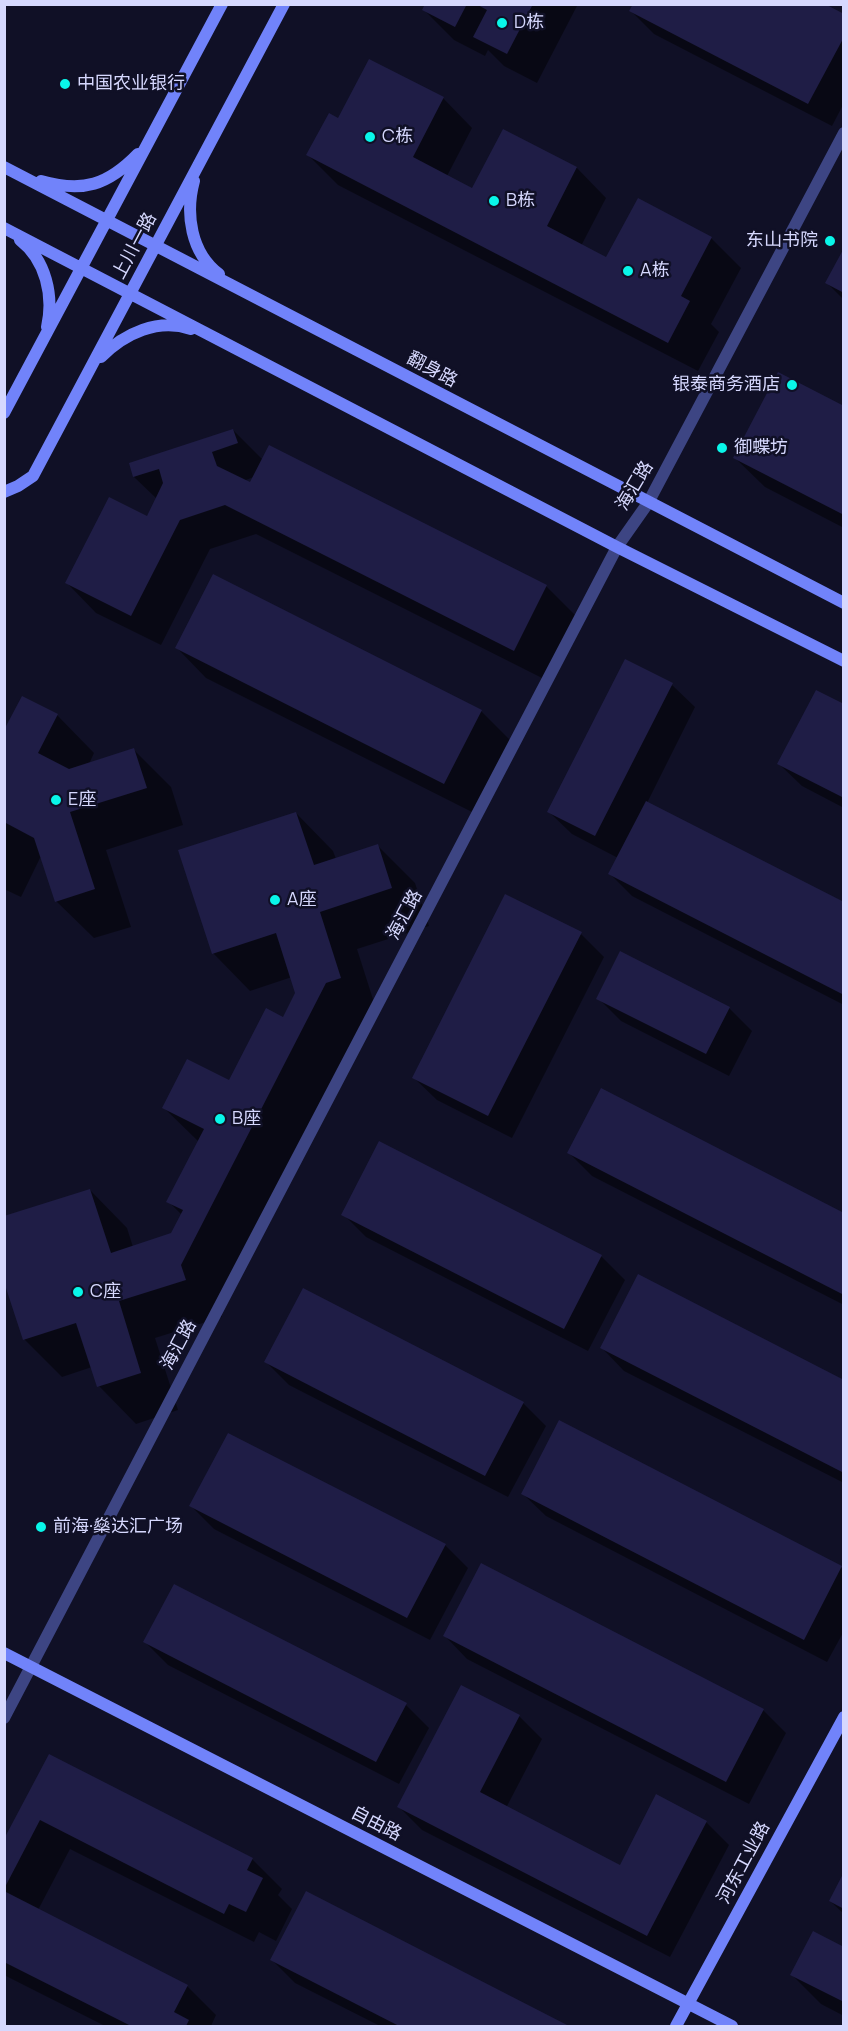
<!DOCTYPE html>
<meta charset="utf-8">
<style>
body{margin:0}
#map{position:relative;width:848px;height:2031px;overflow:hidden;background:#101026;font-family:Manrope,sans-serif}
canvas{display:block}
.frame{position:absolute;inset:0;border:6px solid #d6d8fe;pointer-events:none}
</style>
<div id="map">
<canvas width="848" height="2031"></canvas>
<div class="frame"></div>
</div>
<script>
const context = document.querySelector('canvas').getContext('2d');
context.lineJoin = 'round';
function fill(path, color) {
  context.fillStyle = color;
  context.fill(path, 'evenodd');
}
function stroke(path, color, width, dash) {
  context.strokeStyle = color;
  context.lineWidth = width;
  context.lineCap = dash ? 'butt' : 'round';
  context.setLineDash(dash || []);
  context.stroke(path);
}
function write(font, color, halo, rows, align = 'center') {
  context.font = font + ' Manrope,"Noto Sans SC",sans-serif';
  context.lineWidth = 5;
  context.setLineDash([]);
  context.textBaseline = 'middle';
  context.strokeStyle = halo;
  context.fillStyle = color;
  for (const [text, x, y, turn = 0] of rows) {
    context.save();
    context.translate(x, y);
    context.rotate((+turn || 0) * Math.PI / 180);
    context.textAlign = isNaN(turn) ? turn : align;
    if (halo) context.strokeText(text, 0, 0);
    context.fillText(text, 0, 0);
    context.restore();
  }
}
fill(new Path2D(`
 M427,4H578L537,83L504,66L488,50L485,56L454,40L424,10Z
 M631,11L844,16V103L832,126L654,34Z
 M443,98L472,128L447,176L473,190L504,131L577,168L606,198L581,246L607,259L711,238L741,268L711,324L719,332L698,371L338,185L308,155L339,120Z
 M844,251V300L827,283Z
 M844,408V528L765,487L735,458Z
 M233,430L263,460L546,586L576,616L544,679L256,534L210,549L161,645L96,613L67,583L147,518L157,499L134,477ZM254,477L250,484L243,481Z
 M177,648L481,711L511,741L474,813L206,678Z
 M672,685L695,707L647,803L844,903V1005L632,896L609,873L618,858L572,834L549,812Z
 M844,706V808L802,786L779,764Z
 M57,715L94,753L89,764L134,750L171,787L183,825L106,850L131,927L94,938L56,901L43,859L40,858L21,897L4,889V734Z
 M296,813L333,851L336,859L378,846L415,883L429,926L357,949L378,1015L218,1303L222,1317L155,1338L178,1410L136,1424L99,1386L92,1367L62,1377L24,1339L90,1190L127,1228L133,1247L172,1235L182,1215L168,1201L199,1142L164,1108L229,1082L284,1019L297,993L292,977L250,991L213,953Z
 M581,934L604,957L512,1138L437,1100L414,1078Z
 M598,998L729,1008L752,1031L729,1076L621,1021Z
 M380,1143L602,1257L625,1280L588,1351L366,1237L343,1214Z
 M569,1153L844,1215V1305L592,1176Z
 M602,1348L844,1381V1483L624,1371Z
 M266,1362L523,1403L546,1426L508,1497L289,1385Z
 M560,1422L842,1568L844,1570V1631L827,1662L546,1516L523,1494Z
 M191,1506L445,1545L468,1568L430,1640L214,1529Z
 M445,1636L763,1710L786,1733L749,1804L467,1659Z
 M145,1642L406,1705L429,1728L399,1784L168,1665Z
 M462,1687L519,1716L542,1739L506,1808L621,1867L706,1822L729,1845L670,1957L422,1830L399,1807Z
 M50,1756L252,1859L282,1889L278,1895L292,1909L276,1941L259,1932L254,1942L70,1849L38,1910L187,1986L216,2015L211,2026H105L4,1975V1843Z
 M844,1876V1914L830,1901Z
 M306,1893L566,2026H380L295,1983L272,1960Z
 M844,1949V2016L821,2004L792,1975Z`), '#0007');
fill(new Path2D(`
 M425,4H467L455,27L422,10Z
 M476,4H533L507,54L473,37L487,10Z
 M633,4H825L844,14V37L808,104L629,11Z
 M369,59L444,97L413,157L472,188L503,129L577,167L547,226L606,257L638,198L712,237L681,296L690,301L668,343L306,155L329,113L338,118Z
 M844,248V293L825,283Z
 M778,372L844,406V515L733,458Z
 M233,429L238,443L212,452L217,466L250,482L269,445L547,585L514,651L225,505L180,520L131,616L65,583L109,497L147,516L163,483L159,469L133,477L129,463Z
 M213,574L482,710L444,784L175,648Z
 M625,659L673,683L595,836L547,812Z
 M816,690L844,704V798L777,764Z
 M22,696L58,714L38,753L69,769L134,748L147,788L70,812L95,889L55,902L34,838L4,822V730Z
 M646,801L844,902V995L608,874Z
 M296,812L314,865L378,844L392,888L320,912L341,978L326,983L181,1265L186,1280L119,1301L141,1373L97,1387L76,1323L23,1340L4,1282V1216L90,1189L111,1253L171,1233L183,1210L166,1202L204,1129L162,1108L187,1059L229,1080L266,1008L283,1017L295,993L276,933L212,954L178,850Z
 M505,894L582,932L488,1116L412,1078Z
 M620,951L730,1007L706,1054L596,999Z
 M601,1088L844,1213V1295L567,1153Z
 M379,1141L602,1255L564,1329L341,1215Z
 M638,1274L844,1380V1473L600,1348Z
 M303,1288L524,1402L485,1476L264,1362Z
 M559,1420L842,1566L804,1640L521,1494Z
 M228,1433L446,1544L407,1618L189,1506Z
 M481,1563L764,1709L726,1782L443,1636Z
 M174,1584L407,1703L376,1762L143,1642Z
 M461,1685L520,1715L480,1792L620,1865L656,1794L707,1821L647,1936L397,1807Z
 M49,1754L253,1858L247,1870L263,1878L246,1912L229,1904L224,1914L40,1820L4,1889V1839Z
 M844,1872V1909L829,1901Z
 M4,1891L188,1985L174,2012L189,2020L186,2026H131L4,1962Z
 M306,1891L569,2026H399L270,1960Z
 M813,1931L844,1947V2002L790,1975Z`), '#1f1d46');
stroke(new Path2D(`
 M4,1718L617,547L648,503L844,133`), '#3d4583', 12);
stroke(new Path2D(`
 M4,167L844,603
 M41,181C83,193 108,185 138,154
 M194,181C185,214 191,253 219,274
 M4,228L617,547L844,661
 M20,240C46,260 54,296 47,327
 M101,357C125,333 158,318 191,329
 M4,413L222,4
 M4,492L18,486L33,476L284,4
 M4,1653L732,2026
 M676,2026L844,1717`), '#7183fa', 12);
for (const [x, y, r, color] of [
 [502,23,6,"#09f6e9"],
 [65,84,6,"#09f6e9"],
 [370,137,6,"#09f6e9"],
 [494,201,6,"#09f6e9"],
 [830,241,6,"#09f6e9"],
 [628,271,6,"#09f6e9"],
 [792,385,6,"#09f6e9"],
 [722,448,6,"#09f6e9"],
 [56,800,6,"#09f6e9"],
 [275,900,6,"#09f6e9"],
 [220,1119,6,"#09f6e9"],
 [78,1292,6,"#09f6e9"],
 [41,1527,6,"#09f6e9"]
]) {
  const dot = new Path2D();
  dot.arc(x, y, r, 0, 2 * Math.PI);
  context.fillStyle = color;
  context.fill(dot);
  stroke(dot, '#101026', 2);
}
write('18px', '#d6d8fe', '#101026', [
 ["D栋",514,23],
 ["中国农业银行",77,84],
 ["C栋",382,137],
 ["B栋",506,201],
 ["东山书院",818,241,"right"],
 ["A栋",640,271],
 ["银泰商务酒店",780,385,"right"],
 ["御蝶坊",734,448],
 ["E座",68,800],
 ["A座",287,900],
 ["B座",232,1119],
 ["C座",90,1292],
 ["前海·燊达汇广场",53,1527]
], 'left');
write('18px', '#d6d8fe', '#101026', [
 ["上川一路",135,246,-62],
 ["翻身路",432,370,28],
 ["海汇路",635,486,-59],
 ["海汇路",405,915,-62],
 ["海汇路",179,1345,-62],
 ["自由路",376,1824,27],
 ["河东工业路",744,1863,-62]
]);
</script>
